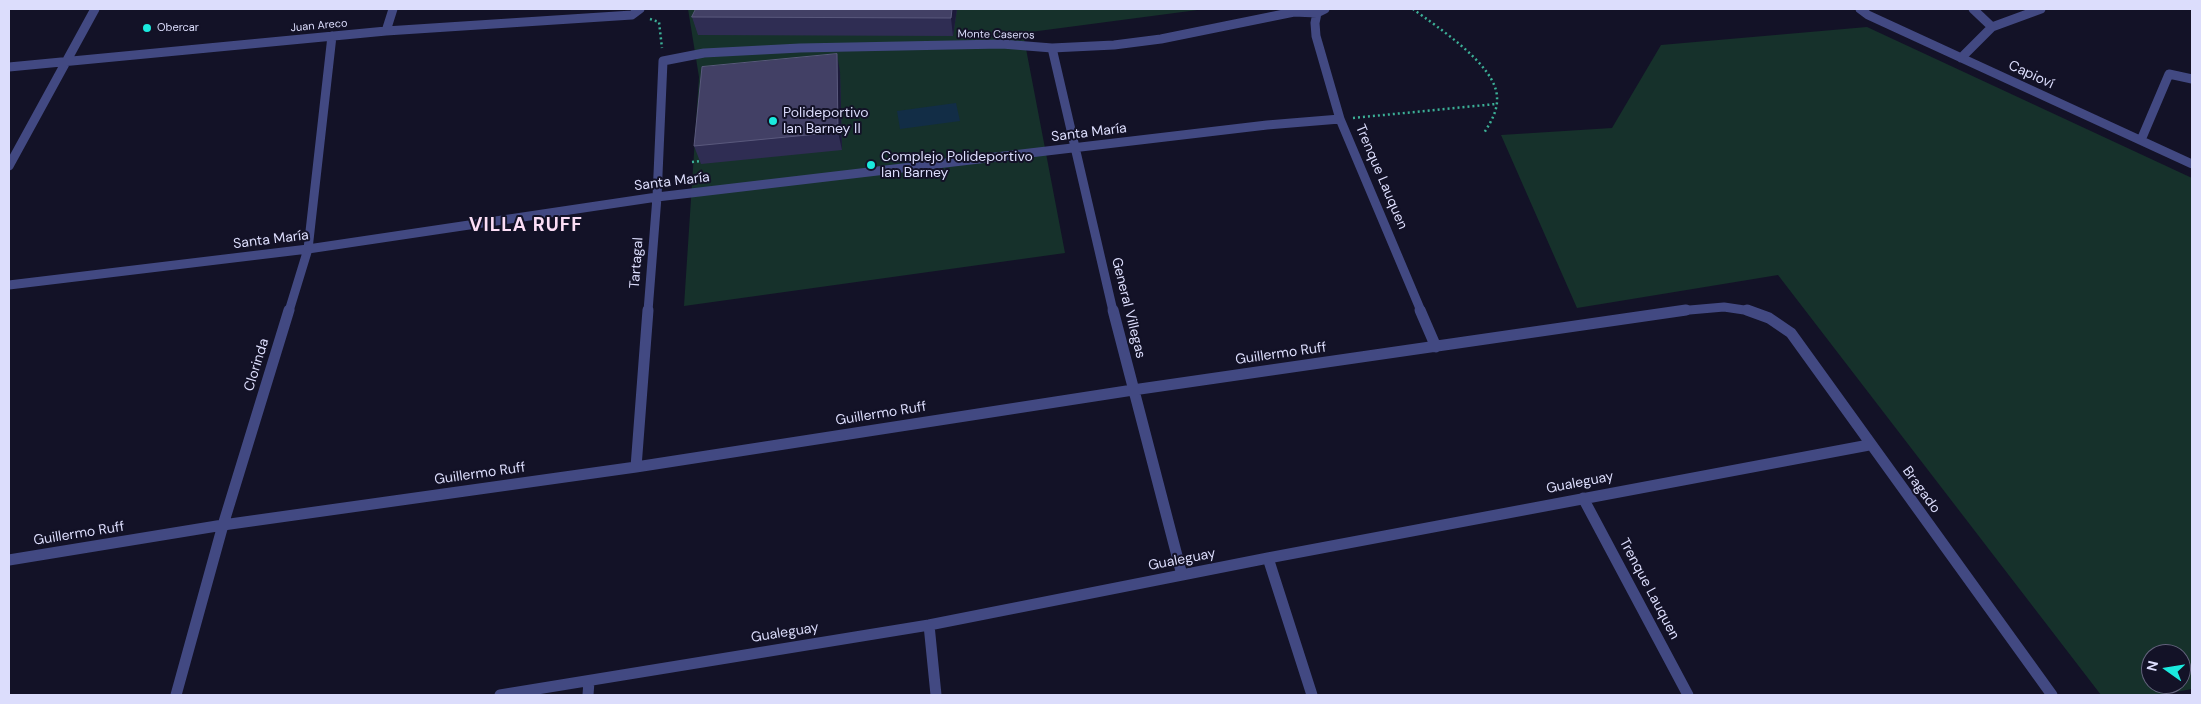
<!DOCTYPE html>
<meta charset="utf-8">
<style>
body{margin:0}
#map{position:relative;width:2201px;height:704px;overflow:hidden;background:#131227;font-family:"DM Sans",sans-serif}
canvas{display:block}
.frame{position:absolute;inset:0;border:10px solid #dcddfc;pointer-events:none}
.north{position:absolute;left:2141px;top:644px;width:50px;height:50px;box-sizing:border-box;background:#131227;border:1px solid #63637c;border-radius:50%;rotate:283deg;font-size:14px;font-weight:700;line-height:20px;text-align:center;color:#dcddfc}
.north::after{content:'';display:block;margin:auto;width:18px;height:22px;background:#1aeade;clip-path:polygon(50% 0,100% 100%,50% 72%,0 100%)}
</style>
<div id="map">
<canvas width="2201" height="704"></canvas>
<div class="frame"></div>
<div class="north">N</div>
</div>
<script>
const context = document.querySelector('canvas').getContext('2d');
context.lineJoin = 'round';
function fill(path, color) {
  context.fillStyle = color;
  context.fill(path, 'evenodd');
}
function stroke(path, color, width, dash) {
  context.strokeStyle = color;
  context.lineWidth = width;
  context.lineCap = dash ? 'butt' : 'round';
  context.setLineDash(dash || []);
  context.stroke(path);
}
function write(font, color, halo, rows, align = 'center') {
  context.font = font + ' "DM Sans",sans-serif';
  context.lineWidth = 4;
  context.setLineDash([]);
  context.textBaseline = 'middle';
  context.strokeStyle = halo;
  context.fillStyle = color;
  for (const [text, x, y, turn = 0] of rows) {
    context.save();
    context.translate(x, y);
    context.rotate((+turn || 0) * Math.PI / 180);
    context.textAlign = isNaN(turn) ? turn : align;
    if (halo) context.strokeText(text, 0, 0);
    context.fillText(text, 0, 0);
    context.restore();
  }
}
fill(new Path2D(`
 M688,9H1205L1023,33L1065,253L684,306L699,77Z
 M1867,27L2192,178V689L2159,695H2101L1778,275L1577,308L1501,135L1612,128L1661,45ZM2151,654H2181V684H2151Z`), '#16312b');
fill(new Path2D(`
 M956,103L960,121L900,129L897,111Z`), '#122d46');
stroke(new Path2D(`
 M1413,9C1437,27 1496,65 1497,97C1498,110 1491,122 1484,133
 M650,19L659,22L662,48
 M1353,118L1496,104
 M692,162L701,161`), '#3cb097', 2.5, [2, 3]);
stroke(new Path2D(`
 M1860,9L1868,15L2192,164
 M1973,9L1992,27
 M1317,13L1315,23L1316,36L1340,119L1421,311
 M386,31L393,9
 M1052,48L1113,311
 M1961,58L1992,27L2041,9
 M9,67L386,31L632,15L640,9
 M2141,140L2169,74L2192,79
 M9,166L95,9
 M9,285L308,249L657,197L1267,125L1340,119
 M289,311L308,249L332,36
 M648,311L657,197L663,61L704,53L800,48L1002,44L1052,48L1114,45L1161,39L1294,12L1317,13L1325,9
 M1678,311L1724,307L1751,311`), '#424982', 9);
stroke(new Path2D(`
 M1113,310L1182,575
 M1420,310L1436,347
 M1747,310L1769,318L1791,333L2052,695
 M636,467L648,310
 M1583,498L1688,695
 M1268,558L1312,695
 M9,560L223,525L636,467L1133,390L1686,310
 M929,625L936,695
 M176,695L223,525L289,310
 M500,695L929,625L1268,558L1869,445
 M588,695L589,681`), '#424982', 11);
fill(new Path2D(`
 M696,9H957L953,36L698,35L692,17Z
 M840,72L842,150L701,164L694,146Z`), '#2f2d53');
fill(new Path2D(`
 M952,9H957L953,36L951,18Z
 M837,54L840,72L842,150L838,132Z`), '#1c1a3a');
const building = new Path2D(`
 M696,9H952L951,18L692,17Z
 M837,54L838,132L694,146L702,67Z`);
fill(building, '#424065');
stroke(building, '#5a597d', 1);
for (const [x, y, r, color] of [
 [147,28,5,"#1aeade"],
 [773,121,5,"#1aeade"],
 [871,165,5,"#1aeade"]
]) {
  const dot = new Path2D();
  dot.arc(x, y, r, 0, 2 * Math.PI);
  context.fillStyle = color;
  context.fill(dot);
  stroke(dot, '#131227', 2);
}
write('11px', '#dcddfc', '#131227', [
 ["Juan Areco",319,26,-5],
 ["Monte Caseros",996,35,1]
]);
write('11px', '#dcddfc', '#131227', [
 ["Obercar",157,28]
], 'left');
write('14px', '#dcddfc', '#131227', [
 ["Capioví",2031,75,25],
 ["Santa María",1089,133,-7],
 ["Trenque Lauquen",1381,177,67],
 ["Santa María",672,182,-7],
 ["Santa María",271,240,-7],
 ["Tartagal",637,263,-86],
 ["General Villegas",1128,308,76],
 ["Guillermo Ruff",1281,354,-8],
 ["Clorinda",257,365,-73],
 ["Guillermo Ruff",881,414,-9],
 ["Guillermo Ruff",480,474,-8],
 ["Gualeguay",1580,483,-11],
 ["Bragado",1921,490,54],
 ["Guillermo Ruff",79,534,-9],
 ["Gualeguay",1182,560,-11],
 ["Trenque Lauquen",1649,589,62],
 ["Gualeguay",785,633,-9]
]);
write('14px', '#dcddfc', '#131227', [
 ["Polideportivo",783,113],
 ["Ian Barney II",783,129],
 ["Complejo Polideportivo",881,157],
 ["Ian Barney",881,173]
], 'left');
context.letterSpacing = '1px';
write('bold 19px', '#fcdef6', '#131227', [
 ["VILLA RUFF",526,226]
]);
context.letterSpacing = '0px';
</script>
